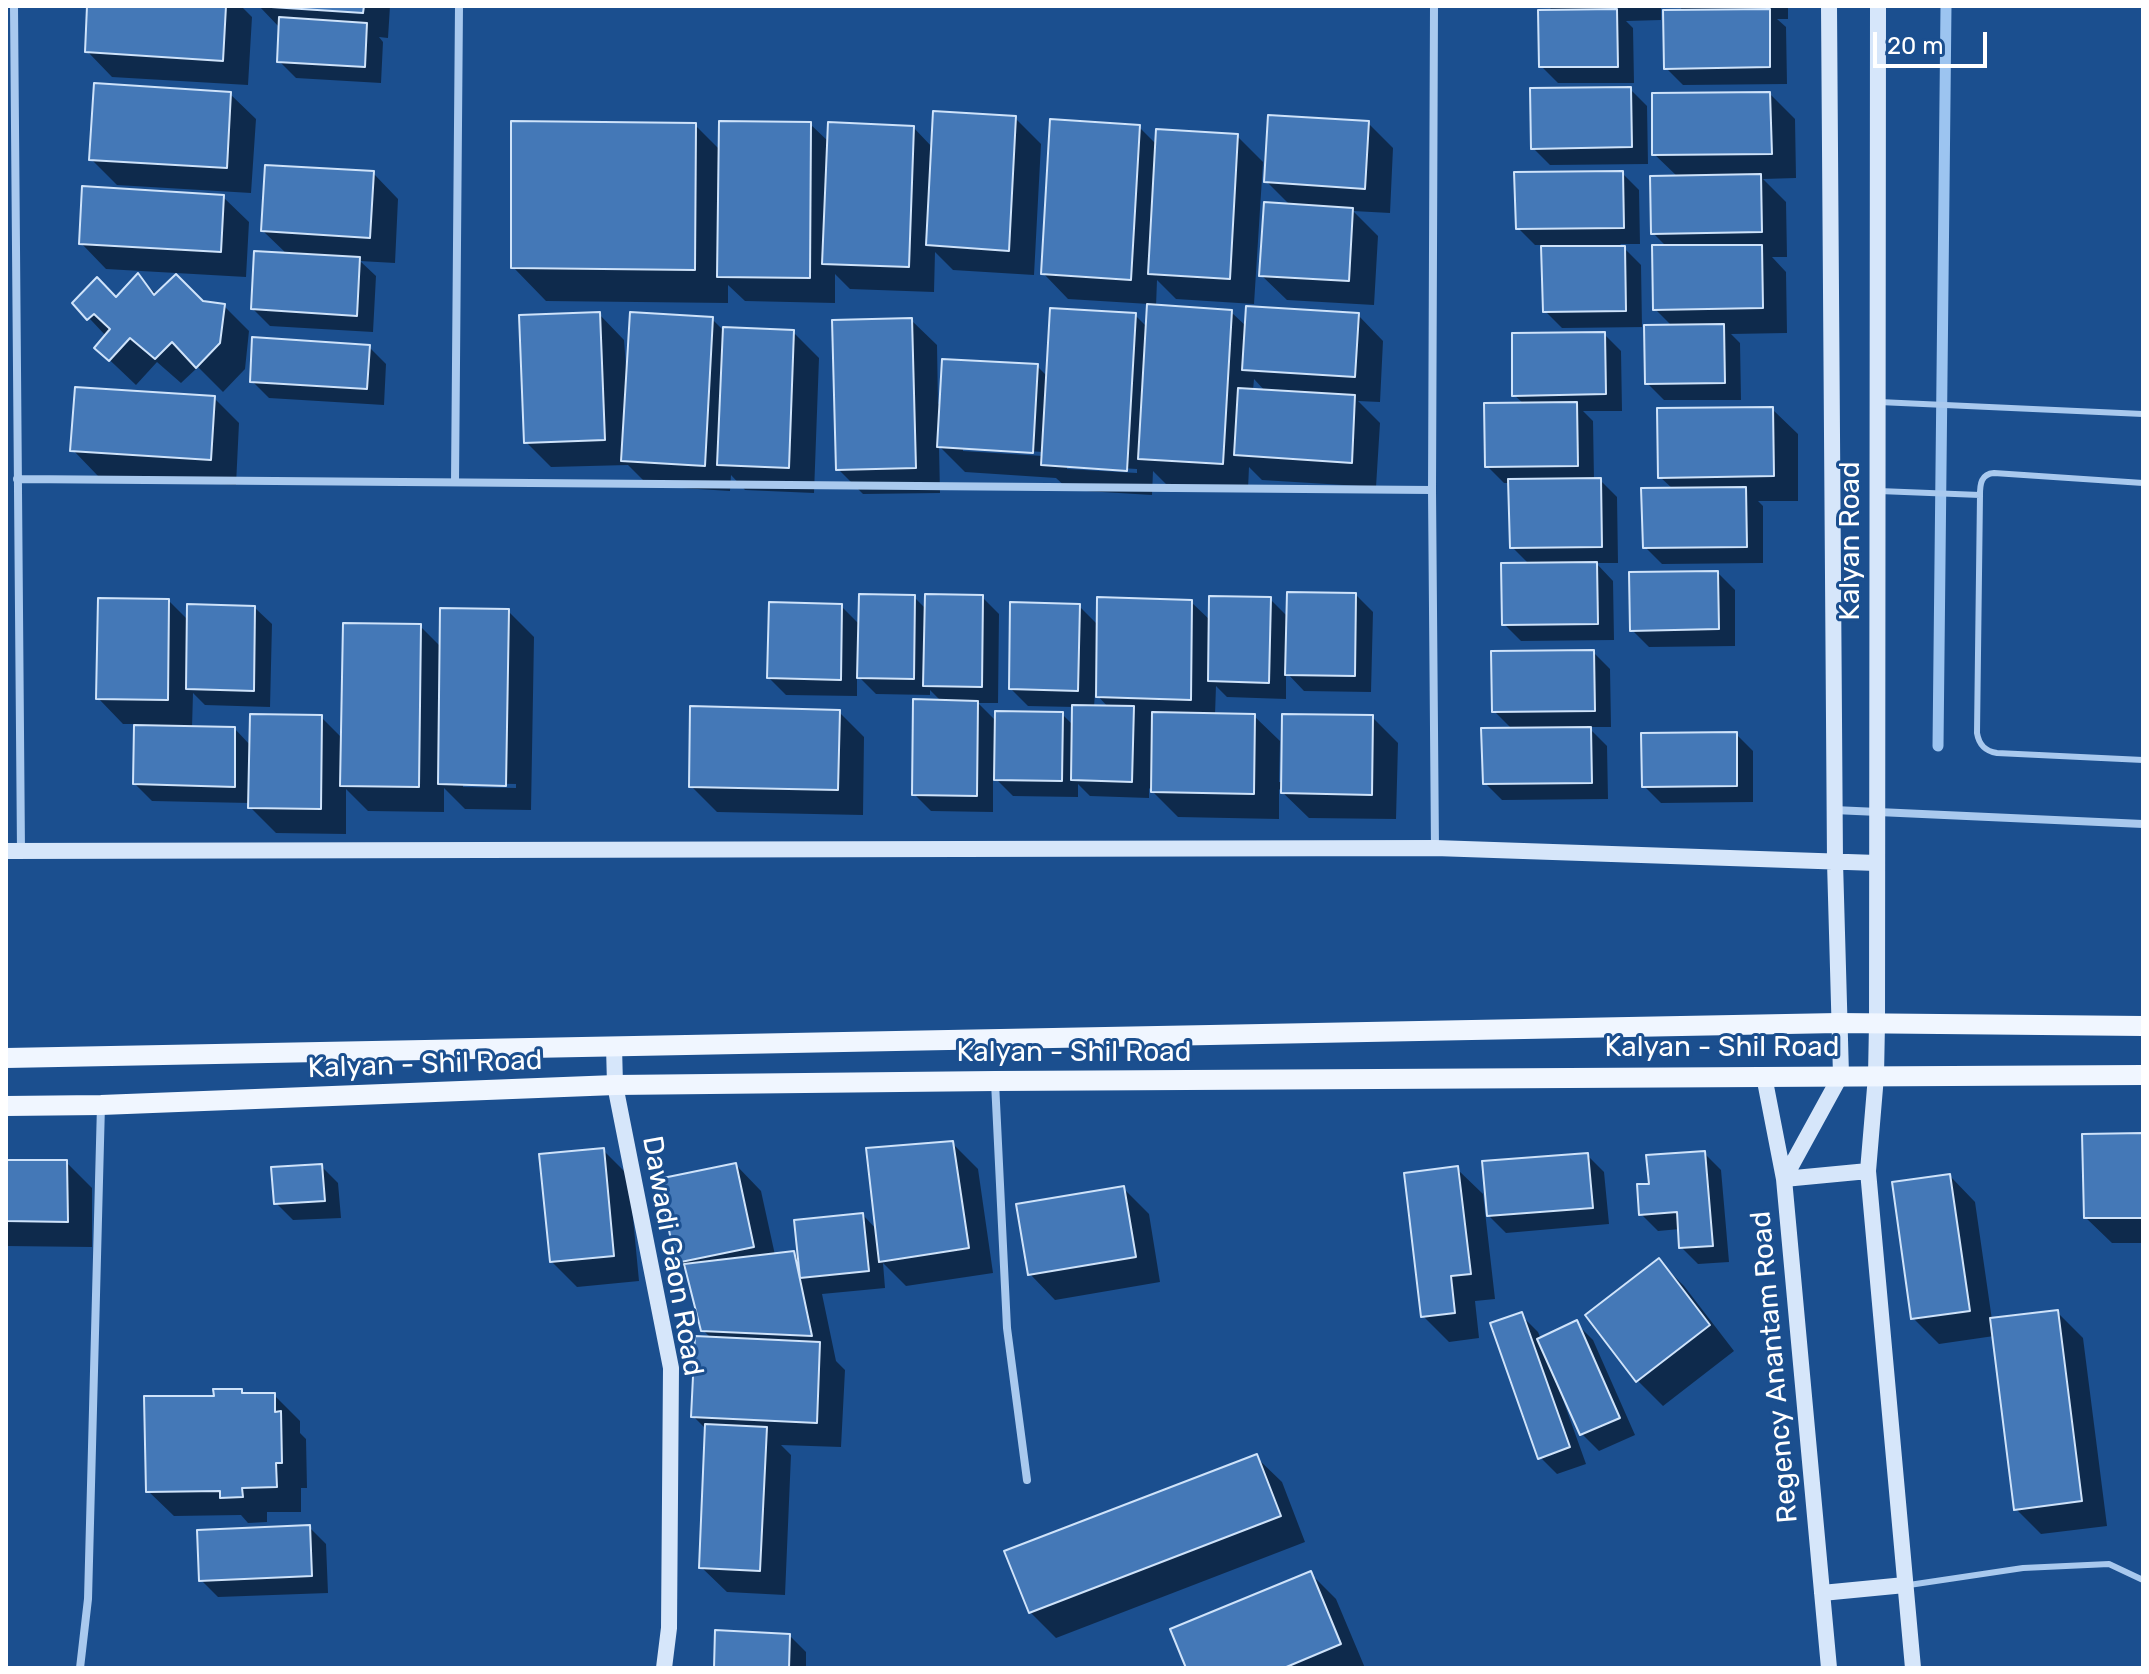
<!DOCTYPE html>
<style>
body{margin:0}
#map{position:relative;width:2149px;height:1674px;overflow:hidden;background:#1b4f8f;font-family:Rubik,sans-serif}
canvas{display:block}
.frame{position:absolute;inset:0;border:8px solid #fff;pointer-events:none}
.scale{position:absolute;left:1873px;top:32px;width:114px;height:36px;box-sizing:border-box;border:4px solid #fff;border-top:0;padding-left:10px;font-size:24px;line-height:28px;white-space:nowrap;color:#fff;-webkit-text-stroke:6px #1b4f8f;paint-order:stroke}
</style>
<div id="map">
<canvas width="2149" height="1674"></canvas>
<div class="frame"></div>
<div class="scale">20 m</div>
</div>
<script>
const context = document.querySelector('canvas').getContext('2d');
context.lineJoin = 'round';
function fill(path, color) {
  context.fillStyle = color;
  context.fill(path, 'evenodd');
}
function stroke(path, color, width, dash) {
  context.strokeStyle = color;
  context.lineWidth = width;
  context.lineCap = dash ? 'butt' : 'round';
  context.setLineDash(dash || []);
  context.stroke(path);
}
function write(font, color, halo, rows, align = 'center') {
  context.font = font + ' Rubik,sans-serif';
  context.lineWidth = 6;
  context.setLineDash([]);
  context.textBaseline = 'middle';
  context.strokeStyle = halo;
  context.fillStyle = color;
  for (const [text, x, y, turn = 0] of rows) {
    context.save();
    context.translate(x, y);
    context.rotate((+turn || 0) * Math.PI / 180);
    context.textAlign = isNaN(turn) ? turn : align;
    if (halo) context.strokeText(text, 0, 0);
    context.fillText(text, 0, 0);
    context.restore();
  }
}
fill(new Path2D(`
 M89,6H241L252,17L248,85L112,77L87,51Z
 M259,6H390L388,38L379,37L383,42L381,83L296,78L279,61L280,28Z
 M1548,6H1661V20L1626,21L1633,28L1634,83H1558L1541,66L1554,12Z
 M1679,6H1788V19H1777L1786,27L1787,84L1683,85L1666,68L1684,12Z
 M1630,89L1647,106L1648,164L1550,165L1533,148Z
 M230,94L256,119L251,193L117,185L91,159Z
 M1770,94L1795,119L1796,178L1763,179L1786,202L1787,257H1772L1786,272L1787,333L1731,334L1740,343L1741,400H1664L1647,383L1646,327L1562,328L1545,311L1543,245H1535L1518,228L1622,173L1639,190L1640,244H1620L1641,265L1642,327H1673L1655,309L1667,247L1653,233L1678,177L1654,154Z
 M1015,118L1041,144L1034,275L953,270L935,252L934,292L850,289L835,274V303L745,301L728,285V303L546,301L513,267L695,125L721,151L810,124L829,142L913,127L933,148Z
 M1368,123L1393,148L1390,213L1353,211L1378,236L1374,305L1287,300L1261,275L1291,206L1267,182Z
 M1139,127L1157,145L1237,136L1263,162L1254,304L1176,299L1157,280L1156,307L1231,312L1247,327L1358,315L1383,341L1380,402L1358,401L1380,423L1376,487L1262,480L1249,467L1248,489L1166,484L1153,471L1152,495L1069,490L1056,478L965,472L939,446L940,493L863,494L838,469L911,320L937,345L938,404L1037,366L1048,377L1135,315L1148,328L1149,304L1068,299L1043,273ZM1254,379L1266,392L1253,391ZM963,447L1043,452V456L963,451ZM1067,465L1137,469V473L1067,469Z
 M373,173L398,199L395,263L360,261L376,276L373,332L270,326L253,309L288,255L263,231Z
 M223,197L249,222L246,277L106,269L81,243Z
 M138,276L157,295L224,306L249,331L245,369L223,392L198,367L181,383L157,362L136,385L97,348L106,336L75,303L117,300Z
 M599,314L624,340L626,367L712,319L725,332H793L819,358L814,493L745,490L731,475L730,491L649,486L628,465L551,467L526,442Z
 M1604,334L1621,351L1622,411H1583L1593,421L1594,480H1600L1617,497L1618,563H1596L1613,581L1614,640L1521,641L1504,624L1529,564L1512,547L1510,483H1504L1487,466L1524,404L1514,395Z
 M369,347L386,364L384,405L269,398L252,381Z
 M214,398L239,423L236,485L98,476L73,450Z
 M1772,409L1798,434V501H1758L1763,506V563L1662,564L1645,547L1673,489L1660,477Z
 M1718,573L1735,590V646L1649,647L1632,630Z
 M1356,595L1373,612L1371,692L1304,691L1286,672V699L1227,697L1216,686L1215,715L1254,716L1280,741L1279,782H1283L1372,717L1398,743L1396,819L1309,818L1279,789V819L1178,817L1149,788V798L1090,796L1078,784V797L1013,796L993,776V812L931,811L914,794L942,702L930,690V695L876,694L857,675V696L786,695L769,678L841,606L860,625L914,597L926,609L982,597L999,614L998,703H978L997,722L1062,714L1074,726V707L1028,706L1011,689L1079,606L1099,626L1191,602L1211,621L1270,599L1288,617ZM1095,693L1109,708L1094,707Z
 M169,601L189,621L255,608L272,624L270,707L205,705L193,693L192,728L235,729L251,746L321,717L343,739L420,626L441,647L508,611L534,637L531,810L465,809L444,788V812L368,811L346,789V834L276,833L250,807V803L152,801L135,784L136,724H123L98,698ZM463,783L516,784V788L463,787Z
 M1593,652L1610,669L1611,727H1588L1607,746L1608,799L1502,800L1485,783L1513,730L1494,711Z
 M839,712L864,737L863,815L717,812L691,786Z
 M1736,734L1753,751V802L1661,803L1644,786Z
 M2143,1135V1243H2112L2086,1218Z
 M952,1143L978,1169L993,1273L906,1286L883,1263L885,1288L822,1294L836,1361L845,1370L841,1447L781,1445L791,1455L785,1595L727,1592L701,1567L707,1430L693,1416L712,1339L703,1330L688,1272L678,1262L736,1165L761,1191L775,1255L793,1253L800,1260L863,1215L877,1230Z
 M603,1150L629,1176L639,1281L577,1287L551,1261Z
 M1704,1153L1721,1170L1729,1262L1698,1264L1681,1247L1680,1229L1658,1231L1641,1214L1651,1186Z
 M1587,1155L1604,1172L1609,1224L1506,1233L1487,1214Z
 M6,1162H66L92,1188V1247L6,1246Z
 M321,1166L338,1183L341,1218L293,1220L276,1203Z
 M1457,1169L1483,1194L1495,1299L1475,1301L1479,1338L1449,1342L1423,1316Z
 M1950,1176L1975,1202L1992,1320L2057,1312L2083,1338L2107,1526L2041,1534L2016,1509L1994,1336L1939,1344L1913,1318Z
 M1123,1188L1149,1214L1160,1282L1055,1300L1030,1274Z
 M1659,1261L1684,1286L1734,1351L1663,1406L1638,1381Z
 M1521,1315L1538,1332L1541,1339L1576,1323L1593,1340L1635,1435L1599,1451L1582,1434L1565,1396L1562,1397L1586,1464L1557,1474L1540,1457Z
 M241,1391L245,1395H274L300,1421V1433L306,1439L307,1488H301V1512H267V1522L248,1523L241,1515L174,1516L148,1491L216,1398Z
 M1256,1457L1282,1482L1305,1542L1056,1638L1030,1612Z
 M309,1527L326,1544L328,1593L218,1597L201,1580Z
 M1310,1573L1336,1599L1365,1668H1189Z
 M789,1635L806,1652V1668H716Z`), '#0007');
stroke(new Path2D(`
 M1938,746L1946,6`), '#9cc4f0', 11);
const building = new Path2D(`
 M87,6H226L223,61L85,52Z
 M256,6H364L363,13Z
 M1617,9L1618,67H1539L1538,10Z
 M1770,9V67L1664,69L1663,10Z
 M279,17L367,23L365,67L277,62Z
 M94,83L231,92L227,168L89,160Z
 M1631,87L1632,147L1531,149L1530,88Z
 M1770,92L1772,154L1652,155V93Z
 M933,111L1016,116L1009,251L926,245Z
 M1268,115L1369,121L1365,189L1264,182Z
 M1050,119L1140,125L1131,280L1041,274Z
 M511,121L696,123L695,270L511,268Z
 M719,121L811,122L810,278L717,277Z
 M828,122L914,126L909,267L822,264Z
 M1156,129L1238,134L1230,279L1148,274Z
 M265,165L374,171L370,238L261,231Z
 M1623,171L1624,228L1516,229L1514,172Z
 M1761,174L1762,232L1651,234L1650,176Z
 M82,186L224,195L221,252L79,244Z
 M1264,202L1353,208L1349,281L1259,276Z
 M1652,245H1762L1763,308L1653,310Z
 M1541,246H1625L1626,311L1543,312Z
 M254,251L360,257L357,316L251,309Z
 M138,273L154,295L176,274L203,301L225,304L220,343L196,368L172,342L155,359L130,338L109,361L94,348L110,329L94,314L87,320L72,303L97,277L116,297Z
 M1147,304L1232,310L1223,464L1138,459Z
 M1246,306L1359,313L1355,377L1242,370Z
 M1050,308L1136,313L1127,471L1041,465Z
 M600,312L605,440L524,443L519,315Z
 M630,312L713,317L705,466L621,461Z
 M912,318L916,468L836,470L832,320Z
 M1724,324L1725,383L1645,384L1644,325Z
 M723,327L794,330L789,468L717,465Z
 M1605,332L1606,394L1512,396V333Z
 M252,337L370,345L367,389L250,382Z
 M942,359L1038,364L1033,453L937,447Z
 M75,387L215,396L211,460L70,451Z
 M1238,388L1355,395L1352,463L1234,455Z
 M1577,402L1578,466L1485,467L1484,403Z
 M1773,407L1774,476L1658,478L1657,408Z
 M1601,478L1602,547L1510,548L1508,479Z
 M1746,487L1747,547L1643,548L1641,488Z
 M1597,562L1598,624L1502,625L1501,563Z
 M1718,571L1719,629L1630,631L1629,572Z
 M1287,592L1356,593L1355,676L1285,675Z
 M859,594L915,595L914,679L857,678Z
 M925,594L983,595L982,687L923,686Z
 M1209,596L1271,597L1269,683L1208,681Z
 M1097,597L1192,600L1191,700L1096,697Z
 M98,598L169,599L168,700L96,699Z
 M769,602L842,604L841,680L767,678Z
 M1010,602L1080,604L1078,691L1009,689Z
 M187,604L255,606L254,691L186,689Z
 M440,608L509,609L506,786L438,784Z
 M343,623L421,624L419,787L340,786Z
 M1594,650L1595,711L1492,712L1491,651Z
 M913,699L978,701L977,796L912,795Z
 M1072,705L1134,706L1132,782L1071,780Z
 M690,706L840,710L838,790L689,787Z
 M995,711L1063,712L1062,781L994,780Z
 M1152,712L1255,714L1254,794L1151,792Z
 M250,714L322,715L321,809L248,808Z
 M1282,714L1373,715L1372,795L1281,793Z
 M134,725L235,727V787L133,784Z
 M1591,727L1592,783L1483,784L1481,728Z
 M1737,732V786L1642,787L1641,733Z
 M2143,1133V1218H2084L2082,1134Z
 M953,1141L969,1248L879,1262L866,1148Z
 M604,1148L614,1256L550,1262L539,1154Z
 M1705,1151L1713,1246L1679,1248L1677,1212L1639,1215L1637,1184H1649L1646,1155Z
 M1588,1153L1593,1208L1487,1216L1482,1161Z
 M6,1160H67L68,1222L6,1221Z
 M736,1163L754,1247L676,1263L658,1179Z
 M322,1164L325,1201L274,1204L271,1167Z
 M1458,1166L1471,1274L1451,1276L1455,1313L1421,1317L1404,1173Z
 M1950,1174L1970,1311L1911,1319L1892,1182Z
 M1124,1186L1136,1257L1028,1275L1016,1204Z
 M863,1213L869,1271L800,1278L794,1220Z
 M794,1251L812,1336L701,1331L684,1264Z
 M1659,1258L1710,1325L1636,1382L1585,1315Z
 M2058,1310L2082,1501L2014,1510L1990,1318Z
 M1522,1312L1570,1447L1538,1459L1490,1323Z
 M1577,1320L1620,1418L1580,1435L1537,1339Z
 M695,1336L820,1342L817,1423L691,1417Z
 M213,1389H242V1393H275V1412L281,1411L282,1463H276L277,1487L242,1488L243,1497L220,1498V1491L146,1492L144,1396H214Z
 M705,1424L767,1427L760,1571L699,1568Z
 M1257,1454L1281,1516L1029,1613L1004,1551Z
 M310,1525L312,1576L199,1581L197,1530Z
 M1311,1571L1341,1644L1284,1668H1186L1170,1629Z
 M715,1630L790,1634L789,1668H714Z`);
fill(building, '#4478b7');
stroke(building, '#cfe3fa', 2);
stroke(new Path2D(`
 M1879,402L2143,414
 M1879,491L1980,495C1980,484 1981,474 1994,473L2143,483
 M1980,495L1977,733C1979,745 1985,751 1997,753L2143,760
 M1909,1585L2023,1568L2109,1564L2143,1580`), '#a9c9ee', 6);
stroke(new Path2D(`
 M14,6L21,851
 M1434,6L1432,490L1435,848
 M17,479L1432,490
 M455,482L459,6
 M1834,810L2143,824
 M995,1082L1007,1328L1027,1480
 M80,1668L88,1599L101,1105`), '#a9c9ee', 8);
stroke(new Path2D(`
 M1878,6L1877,1023L1876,1076L1868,1171L1913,1668
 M6,851L1435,848L1877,863
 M614,1046L615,1085L671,1368L669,1628L664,1668
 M1764,1076L1784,1179L1829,1668
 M1784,1179L1841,1075L1835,862L1829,6
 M1784,1179L1868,1171
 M1822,1593L1905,1585`), '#d6e6fa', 16);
stroke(new Path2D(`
 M6,1058L1838,1023L2143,1026
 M6,1106L101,1105L615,1085L995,1081L2143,1075`), '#f0f6ff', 20);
write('28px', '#fff', '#1b4f8f', [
 ["Kalyan Road",1851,541,-90],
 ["Kalyan - Shil Road",1722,1048],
 ["Kalyan - Shil Road",1074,1053],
 ["Kalyan - Shil Road",425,1065,-2],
 ["Dawadi Gaon Road",672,1256,80],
 ["Regency Anantam Road",1775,1367,-95]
]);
</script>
